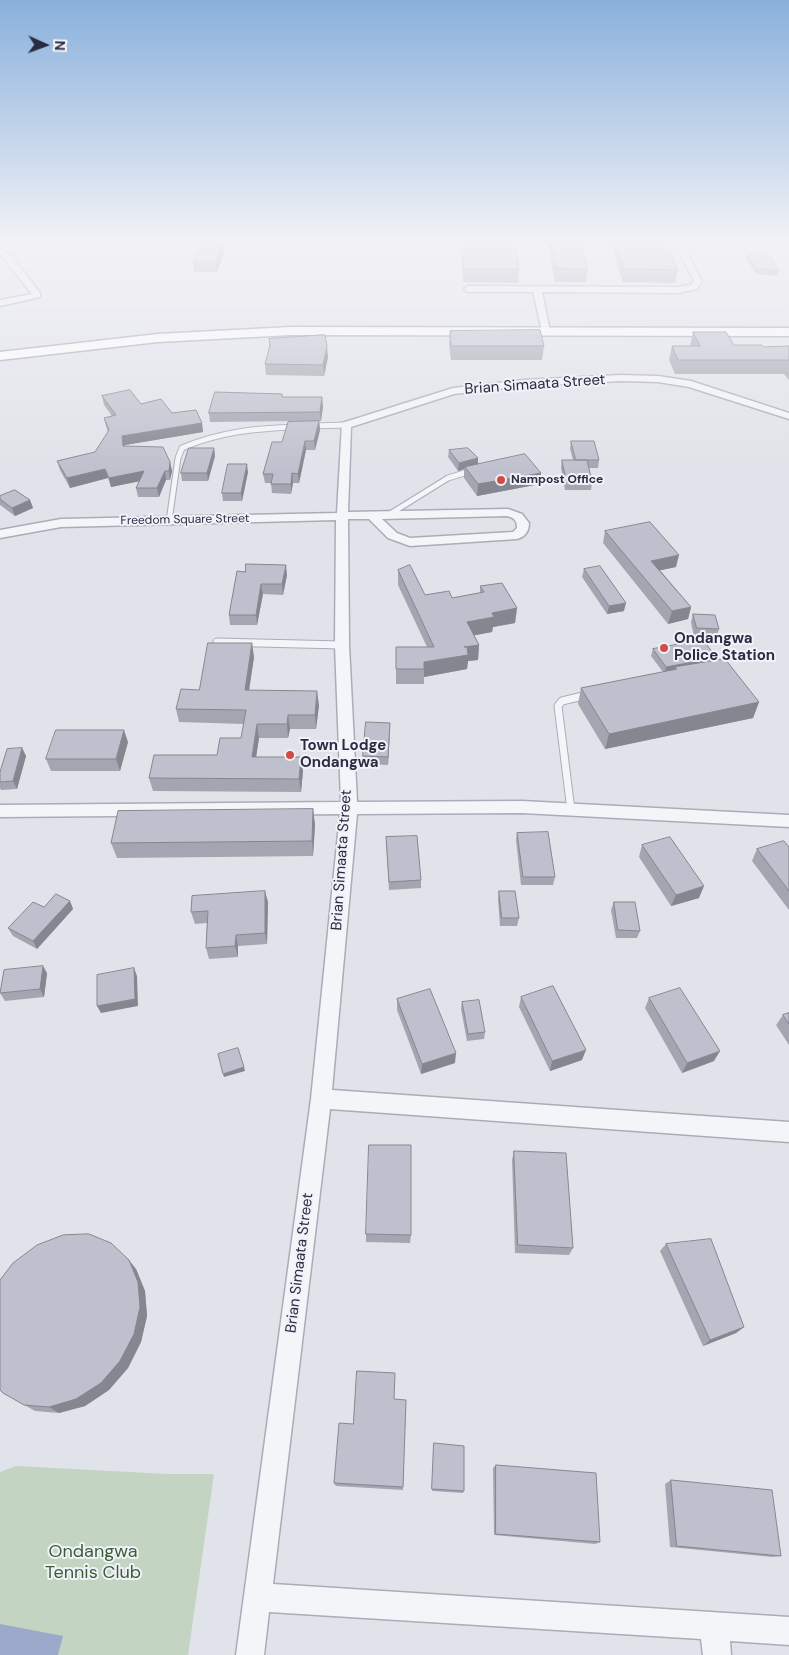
<!DOCTYPE html>
<style>
body{margin:0}
#map{position:relative;width:789px;height:1655px;overflow:hidden;background:#e1e3ea;font-family:"DM Sans",sans-serif}
canvas{display:block}
.north{position:absolute;left:20px;top:20px;width:50px;height:50px;-webkit-text-stroke:4px #f1f2f8;paint-order:stroke;rotate:92deg;font-size:14px;font-weight:700;line-height:20px;text-align:center;color:#292d43}
.north::after{content:'';display:block;margin:auto;width:18px;height:22px;background:#292d43;clip-path:polygon(50% 0,100% 100%,50% 72%,0 100%)}
</style>
<div id="map">
<canvas width="789" height="1655"></canvas>
<div class="north">N</div>
</div>
<script>
const context = document.querySelector('canvas').getContext('2d');
context.lineJoin = 'round';
function fill(path, color) {
  context.fillStyle = color;
  context.fill(path, 'evenodd');
}
function stroke(path, color, width, dash) {
  context.strokeStyle = color;
  context.lineWidth = width;
  context.lineCap = dash ? 'butt' : 'round';
  context.setLineDash(dash || []);
  context.stroke(path);
}
function write(font, color, halo, rows, align = 'center') {
  context.font = font + ' "DM Sans",sans-serif';
  context.lineWidth = 4;
  context.setLineDash([]);
  context.textBaseline = 'middle';
  context.strokeStyle = halo;
  context.fillStyle = color;
  for (const [text, x, y, turn = 0] of rows) {
    context.save();
    context.translate(x, y);
    context.rotate((+turn || 0) * Math.PI / 180);
    context.textAlign = isNaN(turn) ? turn : align;
    if (halo) context.strokeText(text, 0, 0);
    context.fillText(text, 0, 0);
    context.restore();
  }
}
fill(new Path2D(`
 M16,1466L168,1474H214L188,1655H0V1472Z`), '#c3d4c2');
fill(new Path2D(`
 M0,1624L63,1636L58,1655H0Z`), '#9ca9cb');
const laneFar1 = new Path2D(`
 M311,426L346,425
 M390,514L448,478L474,470
 M169,521L178,458L182,448C219,432 257,428 297,427`);
const lane = new Path2D(`
 M217,642L342,645
 M571,810L558,706L562,701L587,695`);
const street = new Path2D(`
 M674,242H682L702,281L697,289L677,293L542,292L550,331L546,334L542,331L533,292H468L464,289L468,286L677,287L691,285L694,281Z
 M0,248L11,255L40,293V297L0,306V300L32,294L0,254Z
 M621,375L658,376L691,381L789,413V419L689,387L658,382L621,381L524,386L454,394L351,427L348,512L508,509L522,514L529,523C529,531 525,537 517,539L410,546L388,538L369,519H348L349,645L357,802L522,801L789,815V827L522,813L357,814L332,1090L789,1122V1142L330,1109L273,1584L789,1617V1645L730,1641L731,1655H703L701,1639L269,1612L264,1655H236L311,1099L340,814L0,817V805L341,802L335,645L336,520L61,527L0,538V530L61,519L337,513L342,423L453,388L524,380ZM507,516C514,518 517,520 517,528L513,532L410,538L397,533L382,519Z`);
const primary = new Path2D(`
 M291,327L789,328V336L291,335L158,342L0,360V352L158,334Z`);
stroke(laneFar1, '#aaacb8', 7);
stroke(lane, '#aaacb8', 9);
stroke(street, '#aaacb8', 3);
stroke(primary, '#a0a4b6', 3);
stroke(laneFar1, '#f4f5f8', 5);
stroke(lane, '#f4f5f8', 7);
fill(street, '#f4f5f8');
fill(primary, '#fff');
fill(new Path2D(`
 M461,242H515L519,269L518,283L463,282Z
 M547,242H581L588,269L586,282H555Z
 M610,242H666L678,270L675,283L623,282Z
 M225,250L217,272H194L193,262Z
 M748,254L779,271L777,276L756,274L746,259Z
 M450,331L544,346L542,360H451L449,345Z
 M693,332L734,345L763,347L789,346V380L784,374H675L669,360L672,346H690Z
 M269,339L328,357L324,376L266,375L265,364L269,348Z
 M102,396L141,404L202,423L203,432L125,445V446L170,462L172,471L170,480H166L159,497H138L136,488L139,481L111,487L108,478L70,488L60,470L57,461L95,452L108,432L106,426L104,418L112,416L104,405Z
 M283,397L323,406L321,421H319L320,430L315,450H306L299,483H293L291,494L272,493L271,483H265L263,474L282,442L299,421L210,422L209,413Z
 M571,441L599,460L598,468H589L592,482L591,490H565L561,468L562,460H573L570,449Z
 M214,448L215,456L208,481H182L181,473Z
 M449,450L478,458V464L541,473L540,484L477,496L464,478V469L458,471L448,457Z
 M248,472L242,501H223L222,493Z
 M0,496L30,500L33,508L15,516L0,505Z
 M605,531L676,567L660,570L691,607L688,619L668,624L603,543Z
 M584,569L624,611L607,614L582,577Z
 M398,570L425,595L452,598L480,593V586L517,608L515,623L493,627L492,632L474,635L479,645L478,660L468,661L467,669L424,677V684H396V647H427L398,585Z
 M237,571L287,575L283,595L263,594L257,625H230L229,615Z
 M693,614L719,629L716,638L694,637L691,622Z
 M653,649L712,655L714,661L759,702L753,718L605,749L578,704L581,688L663,672L651,656Z
 M254,657L249,690L319,705L316,729H290L288,738H259L256,757L303,771L301,792L153,791L149,778L217,755L241,738L244,724L179,722L176,709Z
 M390,723L388,765L363,764V756Z
 M128,742L120,771H51L46,759Z
 M22,748L26,756L17,789L1,790L0,788V772Z
 M313,809L315,825L313,856L117,858L111,843Z
 M517,833L555,877L553,885H521L516,840Z
 M386,837L421,880V888L389,890Z
 M642,845L699,898L671,906L639,857Z
 M789,847V910L752,861L757,849Z
 M499,891L519,918L517,926H500L498,899Z
 M70,901L73,909L37,949L13,936L8,928L44,907Z
 M268,902L267,944L238,946V957L209,959L206,948L207,923L195,924L191,912Z
 M614,902L640,931L637,938H616L611,910Z
 M47,973L44,997L5,1001L0,993Z
 M521,997L582,1060L550,1071L519,1007Z
 M649,998L714,1061L682,1073L645,1008Z
 M397,999L455,1063L421,1074L397,1010Z
 M462,1002L485,1032L484,1039L467,1041L461,1009Z
 M789,1013V1045L776,1025L783,1015Z
 M514,1151L573,1248L569,1255L515,1253L512,1160Z
 M366,1234L411,1235L410,1243L366,1242Z
 M666,1244L744,1327L736,1333L703,1346L660,1251Z
 M136,1269L145,1291L147,1316L141,1342L128,1368L109,1390L85,1406L59,1413L35,1411L3,1393Z
 M394,1399L406,1400L403,1490L336,1486L334,1483L353,1424Z
 M434,1443L464,1491L463,1493L432,1491Z
 M496,1465L600,1542L595,1544L494,1535L493,1468Z
 M671,1480L781,1556L772,1557L670,1547L665,1484Z`), '#a3a6b0');
fill(new Path2D(`
 M223,242H224L225,250L217,272L216,262Z
 M327,346L328,357L324,376L323,365Z
 M322,397L323,406L321,421L320,412Z
 M319,421L320,430L315,450L314,441Z
 M202,423L203,432L125,445V455L123,446L122,436Z
 M305,441L306,450L299,483L298,474Z
 M214,448L215,456L208,481L207,473Z
 M478,458V466L465,467L464,469L458,471L459,463Z
 M170,462L172,471L170,480L169,471Z
 M247,464L248,472L242,501L241,493Z
 M105,469L108,478L70,488L67,478Z
 M144,471L146,480L111,487L109,478Z
 M165,471L166,480L159,497L157,488Z
 M292,473L293,483L291,494V484Z
 M541,473L540,484L477,496L478,484Z
 M30,500L33,508L15,516L12,508Z
 M679,555L676,567L648,573L651,561Z
 M286,565L287,575L283,595L282,584Z
 M261,584L263,594L257,625L256,615Z
 M626,603L624,611L607,614L609,606Z
 M691,607L688,619L668,624L672,611Z
 M517,608L515,623L493,627L492,632L466,637L467,622L492,613Z
 M252,643L254,657L247,704L245,690Z
 M479,645L478,660L468,661L467,669L424,677V662L464,647Z
 M713,653L711,659L715,658L712,665L677,669L675,667L674,672L664,674L666,667Z
 M317,691L319,705L316,729L315,715Z
 M759,702L753,718L605,749L609,734Z
 M288,715L290,729L288,738L287,724Z
 M390,723V731L388,765V757Z
 M257,724L259,738L254,771L252,757Z
 M124,730L128,742L120,771L116,759Z
 M22,748L26,756L17,789L13,781Z
 M301,757L303,771L301,792L299,779Z
 M313,809L315,825L313,856L312,841Z
 M704,886L699,898L671,906L676,895Z
 M265,891L268,902L267,944L265,933Z
 M70,901L73,909L37,949L33,941Z
 M236,935L238,946V957L235,946Z
 M43,966L47,973L44,997L40,989Z
 M134,968L137,976L138,1006L101,1013L97,1006Z
 M586,1050L582,1060L550,1071L552,1061Z
 M720,1051L714,1061L682,1073L687,1063Z
 M456,1053L455,1063L421,1074L422,1064Z
 M244,1067L245,1071L224,1077L223,1074Z
 M129,1260L136,1269L145,1291L147,1316L141,1342L128,1368L109,1390L85,1406L59,1413L49,1407Z
 M744,1327L736,1333L703,1346L710,1340Z`), '#858790');
const building = new Path2D(`
 M201,242H223L216,262H193Z
 M462,242H515L519,269H464Z
 M551,242H581L588,269L556,268Z
 M616,242H666L678,270L625,269Z
 M748,254H768L779,271L757,269Z
 M540,330L544,346H451L450,331Z
 M693,332H726L734,345H762L763,347L789,346V360H678L672,346H700Z
 M325,335L327,346L323,365L265,364L270,346L269,339Z
 M130,390L141,404L161,399L172,413L196,410L202,423L122,436L123,446L163,447L170,462L169,471H165L157,488H136L144,471L109,478L105,469L67,478L57,461L95,452L109,430L104,418L116,415L102,396Z
 M215,392L282,394V397H322L320,412L209,413Z
 M319,421L314,441H305L298,474L292,473L291,484H271L273,474H263L272,442H282L288,422Z
 M571,441H594L599,460H576Z
 M189,448H214L207,473H181Z
 M468,448L478,458L459,463L449,450Z
 M525,454L541,473L478,484L465,467Z
 M562,460H587L592,482H567Z
 M228,464H247L241,493H222Z
 M15,490L30,500L12,508L0,499V496Z
 M650,522L679,555L651,561L691,607L672,611L605,531Z
 M246,564L286,565L282,584H261L256,615H229L237,571L245,572Z
 M410,565L425,595L449,591L452,598L484,592L480,586L502,583L517,608L492,613L494,617L467,622L479,645L464,647H467L468,655L424,662V669H396V647H434L398,570Z
 M600,566L626,603L609,606L584,569Z
 M693,614L715,615L719,629L697,628Z
 M703,640L713,653H711L715,658L666,667L653,649Z
 M208,643H252L245,690L317,691L315,715H288L287,724H257L252,757H301L299,779L149,778L154,755H217L220,738H241L246,710L176,709L181,689L199,690Z
 M725,659L759,702L609,734L581,688L677,669L675,667Z
 M366,722L390,723L388,757L363,756Z
 M56,730H124L116,759H46Z
 M22,748L13,781L0,782V772L7,749Z
 M313,809L312,841L111,843L118,811Z
 M548,832L555,877H523L517,833Z
 M417,836L421,880L389,882L386,837Z
 M670,837L704,886L676,895L642,845Z
 M784,841L789,847V891L757,849Z
 M265,891V933L236,935L235,946L206,948L208,911L191,912L192,896Z
 M499,891H515L519,918H502Z
 M56,894L70,901L33,941L8,928L33,902L44,907Z
 M614,902H635L640,931L618,930Z
 M43,966L40,989L0,993L4,970Z
 M134,968L135,999L97,1006V975Z
 M553,986L586,1050L552,1061L521,997Z
 M680,988L720,1051L687,1063L649,998Z
 M430,989L456,1053L422,1064L397,999Z
 M479,1000L485,1032L468,1034L462,1002Z
 M789,1013V1024L783,1015Z
 M238,1048L244,1067L223,1074L218,1054Z
 M369,1145H411V1235L366,1234Z
 M514,1151L566,1153L573,1248L518,1245Z
 M89,1234L111,1243L129,1260L138,1282L140,1307L134,1334L120,1361L101,1383L76,1399L49,1407L24,1405L3,1393L0,1390V1280L13,1263L37,1245L63,1235Z
 M711,1239L744,1327L710,1340L666,1244Z
 M357,1371L395,1373L394,1399L406,1400L403,1487L334,1483L339,1423L353,1424Z
 M434,1443L464,1446V1491L432,1489Z
 M496,1465L596,1473L600,1542L496,1534Z
 M671,1480L772,1490L781,1556L677,1546Z`);
fill(building, '#bec1cd');
stroke(building, '#858790', 1);
const sky = context.createLinearGradient(0, 0, 0, 473);
sky.addColorStop(0, '#89b0dc');
sky.addColorStop(0.51, '#f2f2f6');
sky.addColorStop(1, '#f2f2f600');
context.fillStyle = sky;
context.fillRect(0, 0, 789, 473);
for (const [x, y, r, color] of [
 [501,480,5,"#d24c44"],
 [664,648,5,"#d24c44"],
 [290,755,5,"#d24c44"]
]) {
  const dot = new Path2D();
  dot.arc(x, y, r, 0, 2 * Math.PI);
  context.fillStyle = color;
  context.fill(dot);
  stroke(dot, '#f1f2f8', 2);
}
write('bold 12px', '#292d43', '#f1f2f8', [
 ["Nampost Office",511,480]
], 'left');
write('12px', '#292d43', '#f1f2f8', [
 ["Freedom Square Street",185,520,-1]
]);
write('15px', '#292d43', '#f1f2f8', [
 ["Brian Simaata Street",535,385,-4],
 ["Brian Simaata Street",342,860,-86],
 ["Brian Simaata Street",300,1263,-83]
]);
write('bold 15px', '#292d43', '#f1f2f8', [
 ["Ondangwa",674,639],
 ["Police Station",674,656],
 ["Town Lodge",300,746],
 ["Ondangwa",300,763]
], 'left');
write('18px', '#365f37', '#f1f2f8', [
 ["Ondangwa",93,1552],
 ["Tennis Club",93,1573]
]);
</script>
